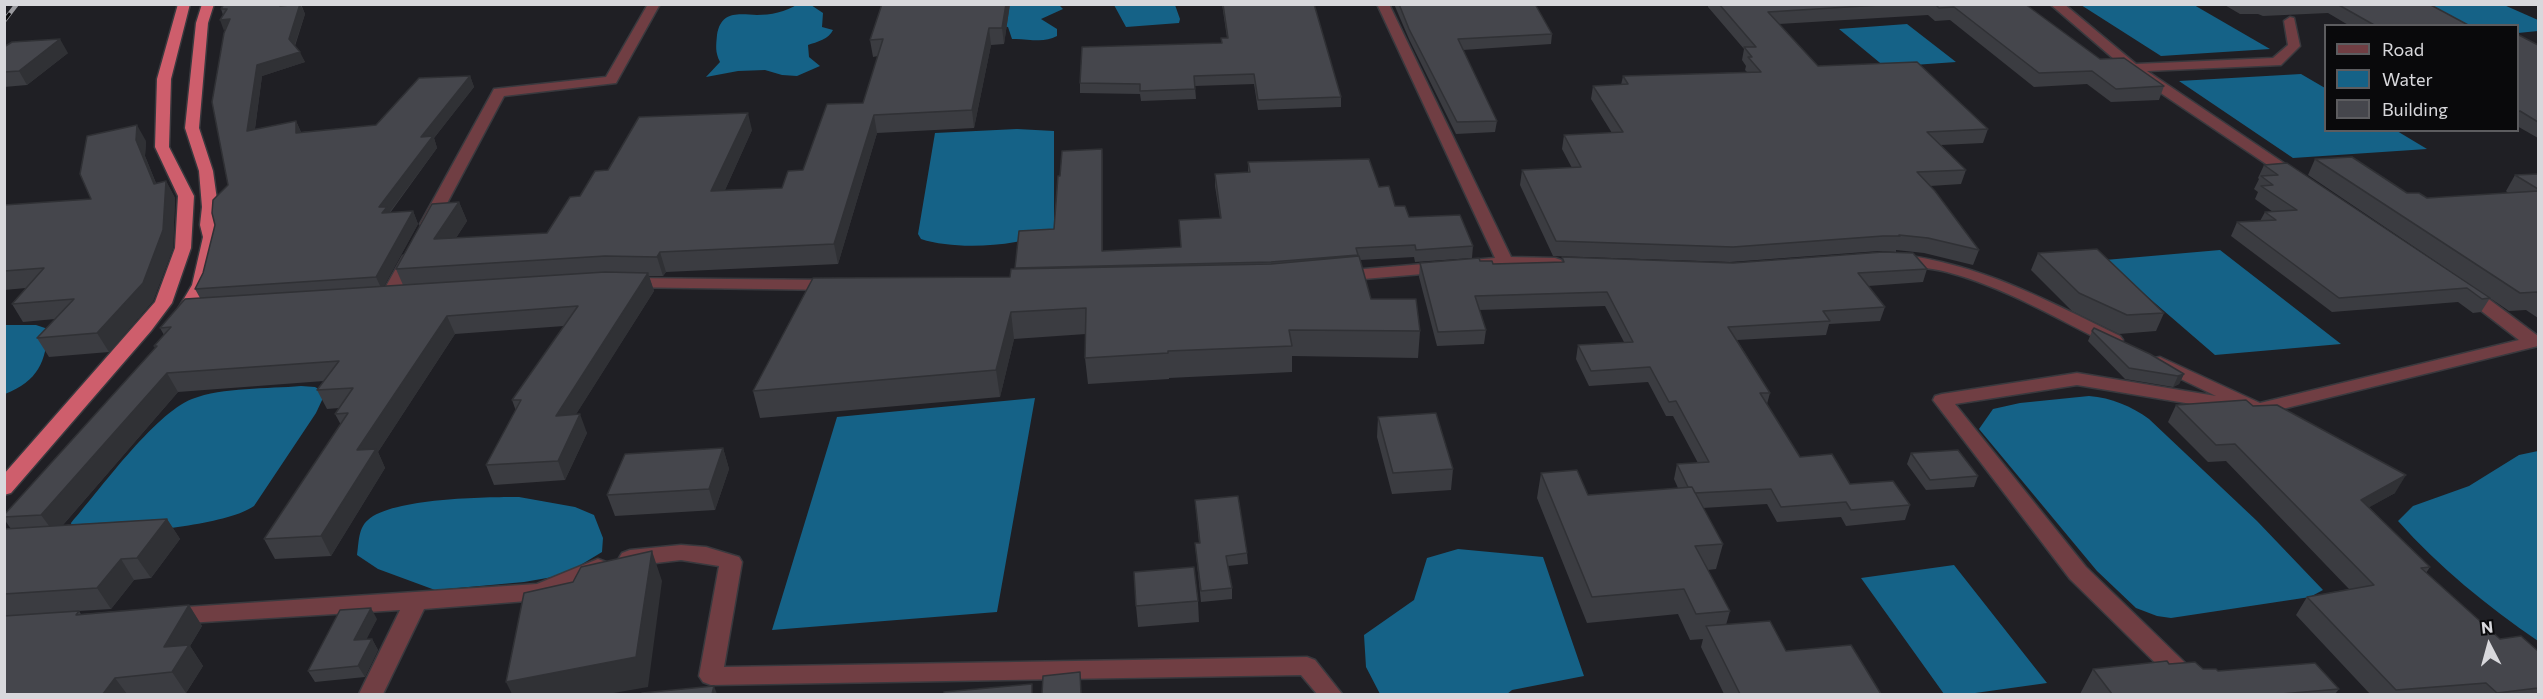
<!DOCTYPE html>
<style>
body{margin:0}
#map{position:relative;width:2543px;height:699px;overflow:hidden;background:#1f1f24;font-family:Commissioner,sans-serif}
canvas{display:block}
.frame{position:absolute;inset:0;border:6px solid #d8d8dc;pointer-events:none}
.legend{position:absolute;left:2324px;top:24px;width:195px;height:108px;box-sizing:border-box;background:#09090b;border:2px solid #5c5c5f;margin:0;padding:8px 10px;list-style:none;font-size:18px;color:#d8d8dc}
.legend li{display:flex;align-items:center;gap:12px;height:30px}
.legend b{width:30px;border:2px solid #5c5c5f}
.north{position:absolute;left:2459px;top:615px;width:60px;height:60px;-webkit-text-stroke:4px #09090b;paint-order:stroke;rotate:354deg;font-size:16px;font-weight:700;line-height:24px;text-align:center;color:#d8d8dc}
.north::after{content:'';display:block;margin:auto;width:21px;height:27px;background:#d8d8dc;clip-path:polygon(50% 0,100% 100%,50% 72%,0 100%)}
</style>
<div id="map">
<canvas width="2543" height="699"></canvas>
<div class="frame"></div>
<ul class="legend">
<li><b style="height:8px;background:#703e43"></b>Road</li>
<li><b style="height:16px;background:#156287"></b>Water</li>
<li><b style="height:16px;background:#45464c"></b>Building</li>
</ul>
<div class="north">N</div>
</div>
<script>
const context = document.querySelector('canvas').getContext('2d');
context.lineJoin = 'round';
function fill(path, color) {
  context.fillStyle = color;
  context.fill(path, 'evenodd');
}
function stroke(path, color, width, dash) {
  context.strokeStyle = color;
  context.lineWidth = width;
  context.lineCap = dash ? 'butt' : 'round';
  context.setLineDash(dash || []);
  context.stroke(path);
}
fill(new Path2D(`
 M798,4L811,5L823,13L822,27L833,30C829,39 817,42 808,45L809,57L820,66L797,76L782,75L765,70L738,71L706,77L720,62C715,52 716,46 717,35C721,10 739,14 757,15C770,15 786,12 798,4Z
 M997,5H1059L1063,9L1041,19L1057,29V36C1043,44 1027,38 1012,39L1008,27L997,26Z
 M1114,5H1175L1180,19L1179,23L1126,27Z
 M2081,5H2194L2270,49L2161,56Z
 M2423,5H2504L2538,20V31L2518,33V26L2467,25Z
 M1907,24L1956,62L1885,67L1839,29Z
 M2301,74L2325,88L2326,130L2397,131L2427,149L2293,158L2179,81Z
 M1017,129L1054,131V232C1018,246 958,251 921,239L918,234L935,133Z
 M2220,250L2341,344L2215,355L2105,260Z
 M5,325H36L48,329C46,362 38,381 5,394Z
 M301,386L315,387L322,391L323,398L316,413L254,506C229,524 141,533 109,532C97,532 84,529 72,528L71,523C99,491 154,414 192,399C223,387 268,389 301,386Z
 M2089,396C2112,398 2131,406 2149,419L2257,521L2323,590L2310,597L2171,618L2157,616L2136,608L2097,571L1979,429L1993,409L2020,403Z
 M1035,398L997,612L772,630L837,417Z
 M2538,451V641C2487,606 2439,567 2398,521L2413,506L2469,486L2519,455Z
 M519,497L575,507L594,515L603,538L602,552L564,575L524,582L435,590L378,569L357,555C359,543 358,528 368,520C392,498 486,497 519,497Z
 M1458,549L1543,557L1584,676L1512,690L1507,694H1380L1366,667L1364,635L1414,600L1427,558Z
 M1954,565L2047,683L1968,694H1944L1861,578Z`), '#156287');
const minor = new Path2D(`
 M648,4H660L616,83L504,96L436,224L428,229L422,227L420,224L494,89L606,77Z
 M1377,4H1389L1511,257L1555,258L1561,260L1563,263L1561,266L1505,267L1340,281L1334,280L1332,276L1340,271L1495,258Z
 M2050,4H2064L2136,64L2273,58L2288,45L2284,21L2290,17L2294,18L2300,46L2281,65L2147,71L2300,174L2302,177L2300,180H2290L2128,71Z
 M411,251L419,256L398,297L395,301H383L380,297L403,256Z
 M1894,254C1977,262 2046,300 2120,336L2123,340L2120,344H2108C2056,318 2004,287 1947,272C1928,267 1908,267 1888,262L1886,259Z
 M627,278L833,280L841,285L833,290L621,287L619,283Z
 M2468,287L2474,288L2538,336V346L2258,415L2077,385L1955,404L2086,567L2210,687L2214,694H2187L2070,579L1933,400L1935,396L1942,394L2077,373L2216,396L2154,366L2151,362L2154,358L2160,357L2260,403L2519,340L2462,296L2460,292L2462,288Z
 M681,545L706,547L739,557L742,562L724,667L1307,657L1315,660L1342,694H1317L1301,675L711,685L703,682L699,676L719,566L681,560L630,566L622,563L619,558L622,553L630,550Z
 M598,559L606,562L609,567L606,572L540,600L424,609L383,694H359L400,610L171,624L163,622L160,616L163,610L171,608L537,584Z`);
const trunk = new Path2D(`
 M178,4H190L171,79L169,147L194,196L191,248L172,303L151,331L11,493L4,495V474L155,302L175,248L178,196L155,147L157,79Z
 M202,4H214L208,23L199,128L213,171L218,207L216,225L219,237L208,285L187,323H175L172,319L192,285L203,237L200,225L202,207L199,171L185,128L196,23Z`);
stroke(minor, '#39393e', 3);
stroke(trunk, '#39393e', 3);
fill(minor, '#703e43');
fill(trunk, '#ce5e6c');
const rail = new Path2D(`
 M4,21L17,4`);
stroke(rail, '#9a9a9f', 4.5);
stroke(rail, '#09090b', 3, [10]);
fill(new Path2D(`
 M224,4H301L305,14L295,46L305,62L262,76L255,129L296,121L301,132L376,125L470,76L474,87L434,138L437,148L390,213L413,211L418,224L384,286L403,285L396,269L459,202L467,221L456,238L547,233L580,196L608,170L752,130L725,190L782,188L803,170L863,103L878,56L873,57L870,40L882,4H1010L1004,44L991,45L974,128L877,133L838,264L666,272L663,276H649L654,291L576,414L587,433L565,480L494,485L486,465L516,411L512,400L564,326L455,334L378,452L385,468L331,556L275,559L264,539L341,425L335,414L339,408L327,409L317,390L324,381L178,392L63,525L167,519L180,539L151,578L134,580L111,609L79,611L81,614L189,605L202,626L190,646L203,666L186,693L173,694H4V529H11L4,519V515L155,348L154,346L164,335L160,328L200,298L195,289L203,273L228,185L225,31L223,15L221,9Z
 M1222,4H1314L1341,97V107L1258,110L1254,84L1195,86L1196,99L1141,101L1140,94L1080,93V83L1221,43V38H1227Z
 M1394,4H1535L1552,34L1551,44L1463,50L1497,121L1495,132L1456,134L1409,39Z
 M1708,4H2025L2100,59L2164,86L2159,100L2111,102L2087,84L2034,87L1950,20L1935,21L1928,15L1779,24L1818,66L1988,129L1983,143L1941,145L1966,170L1961,184L1930,186L1979,250L1973,265L1924,253L1896,250V252L1879,251L1730,262L1553,256L1520,185L1522,170L1572,168L1562,149L1564,135L1612,133L1591,99L1593,86L1621,85L1623,76L1747,72L1745,70L1746,66L1742,60L1744,49L1708,7Z
 M2223,4H2429L2470,26H2350L2328,13L2263,16L2258,14H2240Z
 M2517,34L2538,45V138L2517,126Z
 M4,47L68,53L27,85L4,87Z
 M146,141L145,156L156,183L166,181L175,198L173,248L153,301L109,352L49,357L37,338L55,319L23,322L12,304L26,288L4,290V205L91,199Z
 M1102,149L1103,160V251L1181,247L1220,218L1215,186V174L1248,173V162L1379,187L1395,206L1409,217L1473,246L1472,258L1415,262L1414,257L1360,260L1371,299L1420,331L1418,358L1292,356V372L1169,378V379L1088,384L1085,358L1086,334L1014,339L1000,397L760,418L753,391L1010,277L1015,269L1019,231L1054,229L1060,176Z
 M2315,159L2407,193L2427,198L2508,193L2506,191L2515,175L2538,174V318L2526,310L2509,311L2308,175Z
 M2264,165L2490,298L2481,312L2473,313L2458,302L2332,312L2231,236L2237,222L2260,221L2265,212H2273L2255,199L2258,192L2254,189L2259,179L2258,178Z
 M2038,253L2164,313L2156,331L2119,334L2072,311L2031,270Z
 M1562,257L1927,269L1923,282L1868,286L1885,307L1880,321L1829,324L1826,335L1737,340L1770,393L1767,404L1800,457L1850,484L1910,505L1905,520L1846,526L1841,517L1777,522L1767,504L1703,508L1723,544L1716,569L1708,570L1730,611L1726,625L1881,694H1724L1701,647L1703,639L1690,640L1678,614L1587,623L1537,498L1541,473L1588,495L1678,488L1674,479L1677,464L1698,463L1673,416H1666L1648,382L1589,386L1576,359L1578,345L1624,342L1605,306L1479,310L1486,330L1484,344L1437,346L1419,277L1420,263L1480,261L1493,264L1562,262Z
 M2092,331L2184,374L2179,384L2173,387L2125,379L2088,341Z
 M2176,405L2253,406L2395,493L2369,507L2430,567L2426,573L2500,639L2538,651V694H2370L2296,615L2307,597L2349,589L2226,461L2208,462L2168,422Z
 M1378,417L1453,469L1451,490L1392,494L1377,437Z
 M723,448L729,469L715,510L615,516L607,495Z
 M1911,453L1978,476L1974,487L1926,490L1907,464Z
 M1195,500L1247,553L1248,564L1228,566L1232,588V599L1201,602L1196,554L1195,543H1199Z
 M1198,601L1199,622L1138,627L1136,606Z
 M377,619L366,639H372L378,650L365,677L315,682L308,671Z
 M2169,664L2339,689L2335,694H2080L2093,669Z`), '#3b3c41');
fill(new Path2D(`
 M300,4L305,14L293,50L289,39Z
 M1006,4H1010L1004,44L1002,28Z
 M230,19L224,31L220,20Z
 M989,28L991,45L974,128L972,110Z
 M60,39L68,53L27,85L19,71Z
 M300,52L305,62L262,76L253,142L247,131L257,65Z
 M470,76L474,87L434,138L437,148L389,213L387,225L379,207L421,137Z
 M748,113L752,130L716,210L711,191Z
 M874,115L877,133L838,264L834,244Z
 M296,121L301,133H296Z
 M137,125L146,141L145,156L163,201L154,184L136,140Z
 M1102,149L1103,160V263L1102,251Z
 M166,181L175,198L173,248L153,301L109,352L97,333Z
 M459,202L467,221L442,259L434,239Z
 M413,211L418,224L382,290L376,277Z
 M660,252L666,272L663,276L657,257Z
 M648,273L654,291L563,435L556,416Z
 M1011,312L1014,339L1000,397L996,370Z
 M447,316L455,334L378,452L385,468L331,556L321,536L357,450Z
 M167,373L178,392L55,534L41,515Z
 M2184,374L2179,384L2173,387L2178,376Z
 M580,414L587,433L565,480L558,461Z
 M723,448L729,469L715,510L709,489Z
 M2406,475L2395,493L2350,518L2361,500Z
 M167,519L180,539L151,578L137,558Z
 M652,551L662,581L648,687L608,694H512L506,682Z
 M121,559L134,580L111,609L97,588Z
 M189,605L202,626L190,646L203,666L186,693L172,672L164,647Z
 M371,608L377,619L360,652L354,640Z
 M372,639L378,650L365,677L358,666Z
 M115,678L127,694H103Z
 M714,686L717,694H712Z`), '#303135');
const building = new Path2D(`
 M224,4H281L280,6L300,4L289,39L300,52L257,65L247,131L296,121V133L376,125L419,78L470,76L421,137L433,136L379,207H387L382,213L413,211L376,277L195,289L203,273L215,225L212,213L213,200L228,185L212,102L224,33L230,19L220,20L227,9H221Z
 M882,4H1006L1002,28H989L972,110L874,115L834,244L660,252L657,257L605,256L396,269L432,204L459,202L434,239L547,233L570,197L580,196L595,171L608,170L639,117L748,113L711,191L782,188L788,171L803,170L827,104L863,103L883,39L870,40Z
 M1223,4H1314L1341,97L1258,100L1254,74L1194,76L1195,89L1140,91V84L1080,83L1082,47L1222,43L1221,38H1228Z
 M1399,4H1535L1552,34L1458,39L1497,121L1457,122L1409,29Z
 M1719,4H1895L1768,12L1818,66L1917,62L1988,129L1927,132L1966,170L1917,172L1935,191L1979,250L1928,238L1899,235L1900,236H1883L1733,247L1556,241L1522,170L1581,167L1564,135L1623,132L1593,86L1628,84L1623,76L1761,72L1748,57H1752L1744,47H1756Z
 M1935,4H2025L2100,59L2124,58L2164,86L2116,89L2092,71L2039,73L1954,7L1939,8Z
 M2337,4H2429L2470,26H2376Z
 M2517,34L2538,45V122L2520,111L2517,112Z
 M60,39L19,71L4,72V47L12,42Z
 M137,125L136,140L154,184L166,181L163,230L143,283L97,333L37,338L74,299L12,304L44,268L4,271V205L91,199L80,174L87,136Z
 M1102,149V251L1181,247L1179,220L1221,218L1215,174L1250,172L1248,162L1369,159L1379,187L1389,186L1395,206H1405L1409,217L1460,215L1473,246L1416,250L1415,245L1356,248L1358,255L1271,262L1015,268L1019,231L1054,229L1058,176H1060L1062,151Z
 M2352,157L2407,193H2419L2427,198L2538,191V294L2537,292L2520,293L2315,159Z
 M2287,163L2490,298L2482,299L2467,288L2339,298L2237,222L2276,220L2265,212L2297,210L2261,186L2273,185L2261,176L2278,175L2264,165Z
 M2538,174V189L2515,175Z
 M2097,249L2164,313L2127,315L2079,293L2038,253Z
 M1883,252L1913,253L1927,269L1858,273L1885,307L1823,311L1830,321L1728,327L1770,393H1760L1800,457L1832,454L1850,484L1893,481L1910,505L1851,510L1846,502L1781,507L1771,489L1695,493L1692,487H1688L1677,464L1709,462L1676,401L1669,402L1650,367L1591,371L1578,345L1633,342L1607,292L1475,296L1486,330L1438,332L1420,263L1479,258L1480,261H1492L1493,264L1564,262L1562,257L1733,263Z
 M1359,256L1371,299H1416L1420,331L1289,330L1292,346L1168,351V353L1085,358L1086,308L1011,312L996,370L753,391L813,278L1010,277L1011,269L1271,264Z
 M605,272L648,273L556,416L580,414L558,461L486,465L521,400H512L578,306L447,316L357,450L376,449L321,536L264,539L348,413L335,414L353,388L317,390L339,361L167,373L41,515L4,517V515L157,346H154L171,327L160,328L185,299Z
 M2094,328L2150,354L2184,374L2178,376L2129,368L2092,331Z
 M2246,400L2253,406L2277,405L2406,475L2361,500L2430,567L2421,568L2500,639L2521,636L2538,651V688L2497,693L2486,683L2396,690L2307,597L2374,585L2235,444L2216,445L2176,405Z
 M1436,413L1453,469L1393,473L1378,417Z
 M723,448L709,489L607,495L625,454Z
 M1958,450L1978,476L1930,480L1911,453Z
 M1577,470L1588,495L1692,487L1723,544L1695,546L1730,611L1696,614L1684,589L1592,597L1541,473Z
 M1238,496L1247,553L1226,556L1232,588L1201,591L1195,543H1200L1195,500Z
 M167,519L137,558L121,559L97,588L4,594V529Z
 M652,551L636,657L506,682L524,593L573,582L581,567Z
 M1194,567L1198,601L1136,606L1134,572Z
 M189,605L164,647L189,645L172,672L115,678L103,694H4V616L79,611L76,615Z
 M371,608L354,640L372,639L358,666L308,671L340,610Z
 M1770,621L1786,651L1851,645L1881,694H1740L1706,626Z
 M2167,661L2169,664L2195,662L2203,669H2216L2218,671L2315,663L2339,689L2281,694H2112L2093,669Z
 M1080,672L1081,694H1042L1043,676Z
 M1032,684V694H944V692Z
 M714,686L712,694H642V693Z`);
fill(building, '#45464c');
stroke(building, '#303135', 1.5);
</script>
